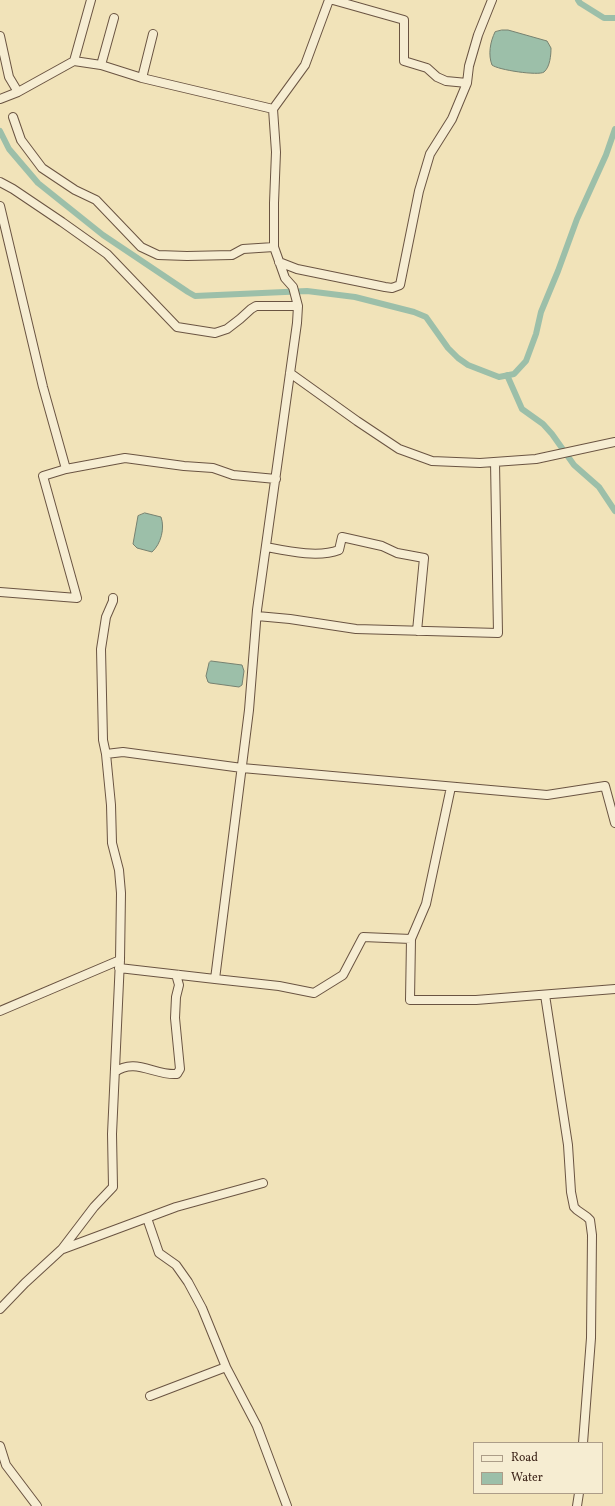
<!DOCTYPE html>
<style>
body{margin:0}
#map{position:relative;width:615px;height:1506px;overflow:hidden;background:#f1e3b9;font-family:Vollkorn,serif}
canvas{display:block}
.legend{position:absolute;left:473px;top:1442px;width:130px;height:52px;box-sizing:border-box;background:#f6edd2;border:1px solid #ac9d88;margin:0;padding:5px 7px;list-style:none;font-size:12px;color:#3d251a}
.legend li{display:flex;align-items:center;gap:8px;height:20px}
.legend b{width:20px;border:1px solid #ac9d88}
</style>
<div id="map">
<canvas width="615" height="1506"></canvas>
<ul class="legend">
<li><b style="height:5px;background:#f6edd2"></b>Road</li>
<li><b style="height:11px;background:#9cbfa9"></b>Water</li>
</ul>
</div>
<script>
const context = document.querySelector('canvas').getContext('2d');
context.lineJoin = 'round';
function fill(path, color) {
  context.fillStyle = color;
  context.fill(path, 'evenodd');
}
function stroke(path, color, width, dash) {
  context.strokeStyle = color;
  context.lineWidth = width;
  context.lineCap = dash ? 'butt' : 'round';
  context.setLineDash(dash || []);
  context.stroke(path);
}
const water = new Path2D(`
 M502,30H508L547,41L551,48C551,55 550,67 544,72C539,76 498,70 492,65C488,55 490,42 495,32Z
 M145,513L161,517C165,528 161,544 152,552L137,548L133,544L138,516Z
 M211,661L242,665L244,671L242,685L239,687L210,683L208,682L206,676L209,663Z`);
fill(water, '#9cbfa9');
stroke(water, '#768170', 1);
stroke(new Path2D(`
 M578,0L580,3L604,18H615
 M0,131L9,149L38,183L103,235L188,292L195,296L307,291L355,297L414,312L426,317L448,348L458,358L468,365L499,377L514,374L526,361L536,334L541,312L558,271L577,219L606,155L615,129
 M507,375L522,409L543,424L552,434L574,465L599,487L615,511`), '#9cbfa9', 6);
const minor = new Path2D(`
 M329,0L305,65L273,109L276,152L274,203V247L285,278L293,287L298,306L297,323L257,610L249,710L215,979L279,986L314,993L343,975L363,937L411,939L410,1000H476L615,989
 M333,0L404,20V61L427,68L437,77L446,81L467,83
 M0,36L9,77L18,92
 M74,61L91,0
 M101,65L114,18
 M142,78L153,34
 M0,99L18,92L74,61L101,65L142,78L273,109
 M13,117L21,140L42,168L75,190L96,200L141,247L158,255L187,256L232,255L243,249L274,247
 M0,182L13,189L62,222L107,254L177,327L215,333L227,329L240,319L251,309L256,306H298
 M0,206L43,387L66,469L43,476L77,598L0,592
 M279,262L297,269L385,287L392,288L400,285L419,191L430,154L452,119L467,83L469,66L478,35L492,0
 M290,373L357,421L399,449L432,461L480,463L536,459L615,442
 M66,469L125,458L184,466L213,468L233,475L276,479
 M266,547C287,551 318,558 339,550L342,537L382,546L397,553L424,558L417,631
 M257,616L290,619L356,629L498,633L495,462
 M106,754L103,740L101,649L106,617L113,601V598
 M411,939L426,904L451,787
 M119,968L215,979
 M545,995L568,1145L571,1192L574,1207L577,1210L587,1217L590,1220L592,1235L591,1338L583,1443
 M0,1011L120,960
 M115,1072C135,1057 155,1076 177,1074L180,1069L175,1018L176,997L179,985L177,978L179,975
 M147,1218L159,1253L176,1265L188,1282L202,1308L226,1367
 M63,1249L176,1207L263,1183
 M0,1309L25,1283L62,1249L94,1207L113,1187L112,1134L120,960L121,893L119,870L112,843L111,805L106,754L123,752L242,768L547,795L605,786L615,823
 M150,1396L226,1367L257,1426L287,1506
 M0,1446L6,1465L37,1506
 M577,1506L579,1493`);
stroke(minor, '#6a5442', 10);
stroke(minor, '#f6edd2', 8);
</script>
